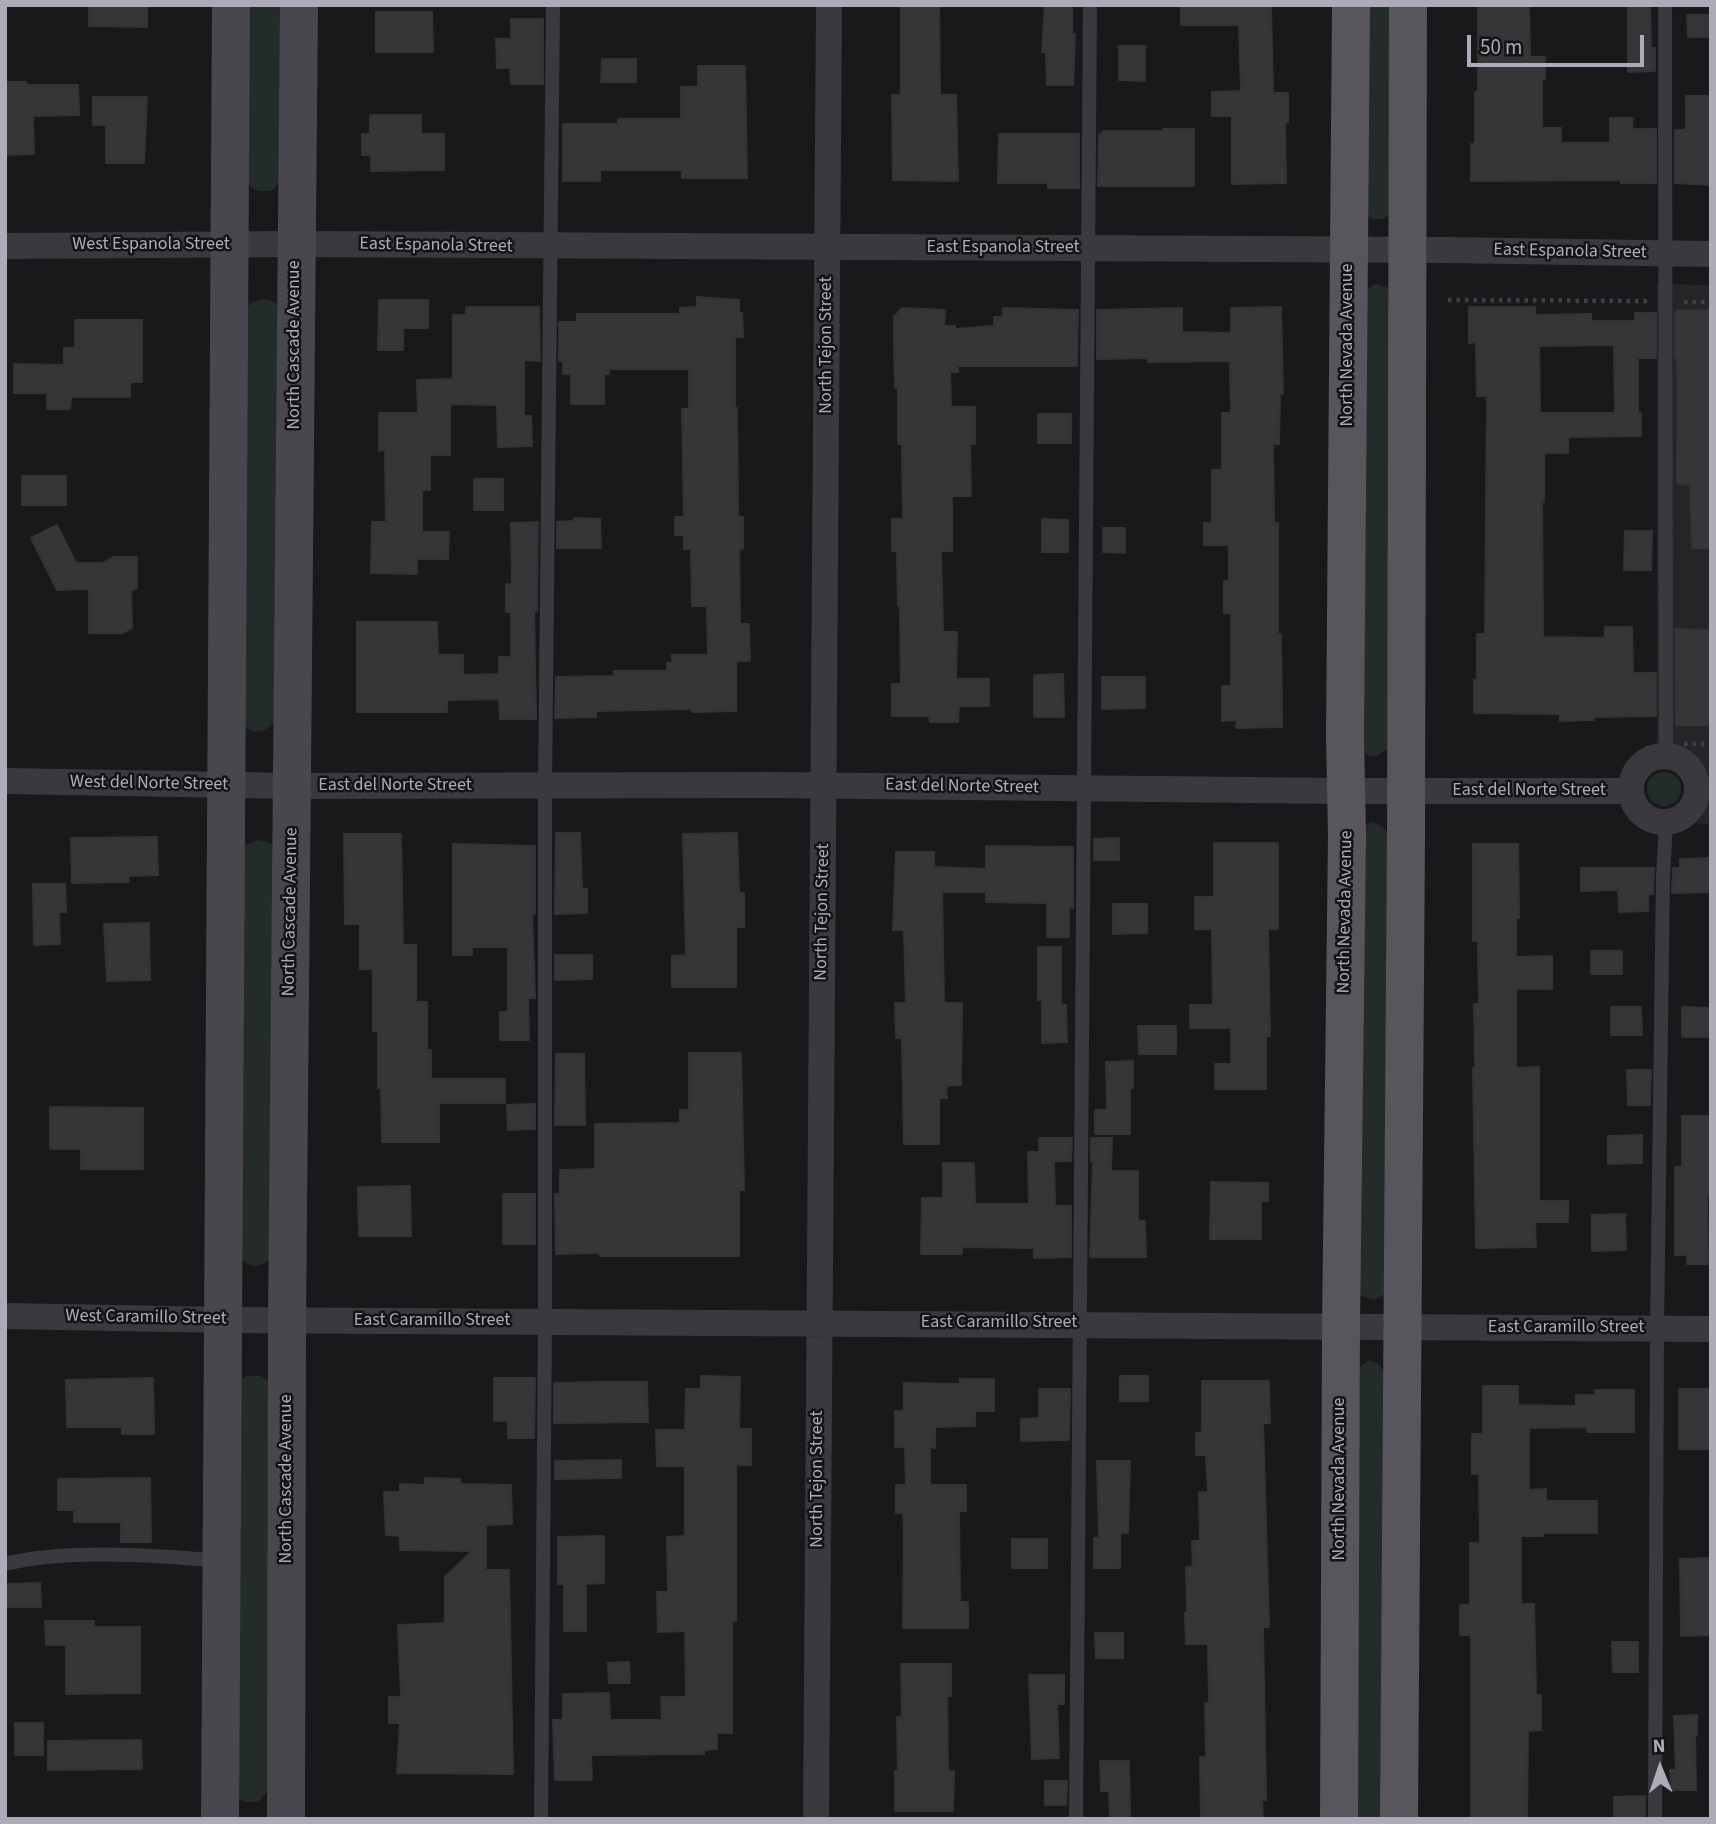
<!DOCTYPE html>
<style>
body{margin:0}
#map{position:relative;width:1716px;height:1824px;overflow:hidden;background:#19181a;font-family:"Source Sans 3",sans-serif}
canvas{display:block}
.frame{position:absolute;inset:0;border:7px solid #aeabb8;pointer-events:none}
.north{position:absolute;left:1625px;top:1733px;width:70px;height:70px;-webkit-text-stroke:5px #141315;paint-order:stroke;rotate:358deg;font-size:19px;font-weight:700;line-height:28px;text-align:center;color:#aeabb8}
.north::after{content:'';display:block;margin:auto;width:24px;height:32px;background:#aeabb8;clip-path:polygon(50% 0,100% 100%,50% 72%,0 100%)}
.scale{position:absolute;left:1467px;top:35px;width:177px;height:32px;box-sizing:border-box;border:4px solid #aeabb8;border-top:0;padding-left:9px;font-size:21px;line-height:24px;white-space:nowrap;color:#aeabb8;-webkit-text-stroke:5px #141315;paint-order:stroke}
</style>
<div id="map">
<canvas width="1716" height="1824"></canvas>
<div class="frame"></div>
<div class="north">N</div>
<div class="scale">50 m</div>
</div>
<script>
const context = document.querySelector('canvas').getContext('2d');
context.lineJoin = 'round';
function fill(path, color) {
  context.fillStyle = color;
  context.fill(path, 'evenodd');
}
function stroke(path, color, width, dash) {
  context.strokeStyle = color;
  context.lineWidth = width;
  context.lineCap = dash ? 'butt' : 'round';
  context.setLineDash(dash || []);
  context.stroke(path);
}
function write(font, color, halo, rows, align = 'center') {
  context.font = font + ' "Source Sans 3",sans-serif';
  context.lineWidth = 5;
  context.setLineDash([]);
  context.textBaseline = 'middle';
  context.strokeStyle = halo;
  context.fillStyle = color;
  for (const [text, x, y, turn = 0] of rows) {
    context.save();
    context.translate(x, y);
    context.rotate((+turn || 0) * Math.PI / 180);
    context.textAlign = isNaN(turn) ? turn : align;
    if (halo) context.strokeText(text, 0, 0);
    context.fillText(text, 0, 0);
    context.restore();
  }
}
fill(new Path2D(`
 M1657,284L1711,285V825L1696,824L1705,810L1709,796L1710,780L1705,767L1689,753L1680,749L1657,747Z`), '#252426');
fill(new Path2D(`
 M245,5H282V178L273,190C260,193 254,191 245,181Z
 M1361,5H1397L1392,213L1383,219H1373L1363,213Z
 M1374,284L1386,287L1395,299L1387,749L1377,756H1368L1361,748L1363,293Z
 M261,299L273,301L281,309L277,717C269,730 260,736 245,728L244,311L251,303Z
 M1647 789a17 17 0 1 1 34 0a17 17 0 1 1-34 0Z
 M1373,822L1382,826L1390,837L1387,1289L1382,1296L1374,1300L1357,1294L1362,826Z
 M257,840L269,842L279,850L269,1260C254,1270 248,1266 236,1254L238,852L246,845Z
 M1369,1360L1379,1364L1386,1375L1385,1819H1350L1360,1367Z
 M247,1376H261L268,1381L270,1789L258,1802H246L236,1798L238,1380Z`), '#242c29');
const building = new Path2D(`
 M89,5H147V27L89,26Z
 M901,5H939L940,95H956L958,181L893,180L892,95H901Z
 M1045,5H1072V34H1075L1073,85H1047L1046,52H1042Z
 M1181,5H1271L1273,93H1288V122L1285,123L1286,183L1232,184V116H1212V92L1241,91L1239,25H1181Z
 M1478,5H1529L1530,57H1545V79H1542V128H1561V143H1610V118H1633L1632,129H1656V183H1621V180L1471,181V144H1475V92H1478Z
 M1628,5H1650L1651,48H1655V71L1628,72Z
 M376,12H432L433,52H376Z
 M1687,15H1709V37H1688Z
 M511,19H543V84H511L510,68H497L496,39H511Z
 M1119,46H1145V81L1119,80Z
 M602,59H636V82H601Z
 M698,66H745L747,178H682V170H600V181H563V124H618V119H681V87H698Z
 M5,82H26V85H78L79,115L33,116L34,154L5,155Z
 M1686,96H1711V185L1675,183V130H1686Z
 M93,97H147L144,163H106V125H93Z
 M370,115H421V134H444V170L371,171V155H362V134H370Z
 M1163,129H1194V186H1098L1099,134H1103V131H1163Z
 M999,134H1079V188H1048V183H998Z
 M697,297L739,300V313H742L743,337H735V408H737L738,517H743V549H739L740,624H749L750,661H736V711L692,712V709L596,711V717L555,718L556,677L614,676V671H667V663H672V655H708L707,606H692L691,549H684V535H675V517H684L682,409H689V369H609V374H604V404H571V374H563V361H559V322H577V314H680V308L697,307Z
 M379,300H428V328H403V350H378Z
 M466,307H539L540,361L524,360V416H531L532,446L498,447L497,405L450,404V455H430V490H422V532H449L448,559H417V574L371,573L372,522H386L385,450L379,451V413H418L417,380L453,379V315H466Z
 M1281,307L1283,394H1280L1279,444H1273L1274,523H1278V634H1281L1282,727L1236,728L1237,720L1222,721V686H1231V613H1224V581H1229V545H1204V523H1212V470H1222V413H1231L1230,361L1148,362V358L1097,359V310L1182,308V332L1231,333V308Z
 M1469,307H1535V315L1591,314V321H1635V313H1656V358H1638V413H1641V436L1568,437V453H1544V502H1542L1543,637L1605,638V627H1632L1633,673H1656V716L1594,717V720L1560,721V714L1474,713V680H1477V634H1485L1487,396H1477L1476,342L1469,343ZM1614,345L1615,413H1540L1539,346Z
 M902,308L945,310L944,326H955V329L994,326V317H1003V308L1078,310L1077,366H958V372H950L951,407H975V444H970L971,496H952V551H941L943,632H957L956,679H989V706H959L958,722H930L929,716H892V684H901L900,606H898L897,551H892V519H903L902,444H898V388H895L894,340V317Z
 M1678,310H1711V548H1692L1690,485L1677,484V358H1675V313Z
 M75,320H142V382H130V397H71L70,409H47V393H14V364L64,365V348H75Z
 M1038,414H1071V443H1038Z
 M22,476H66V505H22Z
 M474,479H503V510H474Z
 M574,518L600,519L601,548H557V522L574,521Z
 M1042,519L1068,520V552H1042Z
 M538,522L537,611L534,612L536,719H500L499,699L447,700V712H357V622H437L438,655H463V675L499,674V657H511V612H506V584L512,585L511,523Z
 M57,525L76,563H103L114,557H137V588L131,591L132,628L123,633H89V589L57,590L31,538Z
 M1103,528H1125V553L1103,552Z
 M1625,531H1652L1651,570H1624Z
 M1675,629L1711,630V725H1676Z
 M1063,674L1064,717H1034V675Z
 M1102,677H1145V708L1102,709Z
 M556,833H580L582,889H587V913L555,914Z
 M737,833L739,893H744V927H736V987H672V956L686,955L683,834Z
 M344,834H401L403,945H416V1002H427V1050H431V1079H505V1103H439V1142H382L381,1088H378V1031H373V969H360V924H345Z
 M157,837L158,875L128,876L129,882L72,883L71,838Z
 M1119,838V860H1094V839Z
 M1214,843H1278V929H1268L1270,1036H1266V1089H1215V1064H1231V1028H1190V1005H1213L1212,929H1195V897H1214Z
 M453,844L535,846V914H532L535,998H528L529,1040H500V1012H508V947H472V955H453Z
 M1473,844H1518L1519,918H1516V957L1552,956V989H1516V1068L1539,1067V1201H1568V1222H1535L1536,1247L1476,1248L1473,1068H1475L1474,1004H1479L1478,941H1473Z
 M986,846L1073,847V908L1069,907V937H1047V903L986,902V892H942L944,1003H962L961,1085L946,1086L947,1098H939V1144H904L902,1038H896L895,1003H906L904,930H893L896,852H934V867L986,869Z
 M1711,858V892L1672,893L1673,868H1680V859Z
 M1581,868H1654L1653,894H1648V911L1619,912L1618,890L1581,891Z
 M33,884H65L66,912H59L60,944L34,945Z
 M1113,904H1147V933L1113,934Z
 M149,923L150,980L107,981L104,924Z
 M1038,947H1061V1005H1066L1067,1042L1042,1043V1000H1038Z
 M1591,951H1622V974H1591Z
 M555,955H592V979L555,980Z
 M1611,1007H1641L1642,1035H1611Z
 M1682,1007L1711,1008V1037H1682Z
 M1138,1026H1176V1054H1139Z
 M689,1053H741L744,1190H739V1256H600V1253L556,1254L555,1194H560V1170L595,1169V1124L680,1123V1110H689Z
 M556,1054H584L585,1125H555Z
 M1133,1061V1088H1130V1134H1095V1110H1107L1106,1062Z
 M1627,1070H1651L1650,1105H1628Z
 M535,1104V1129L508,1130L507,1105Z
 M50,1107L143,1108V1169H81V1149H50Z
 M1682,1116H1711V1195H1707L1708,1264H1687V1255H1675V1167H1682Z
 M1642,1135V1163L1608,1164V1136Z
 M1039,1138H1072L1071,1161H1054L1055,1206H1071V1257L1034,1258V1248L962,1247V1254H921L922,1198H943V1163H974L975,1204H1029L1028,1152H1039Z
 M1091,1138H1112L1111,1171H1138V1221H1145L1146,1257H1090L1093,1161H1091Z
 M1211,1182L1268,1183V1201H1261V1239H1210Z
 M410,1186L411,1236H359L358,1187Z
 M503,1194H535V1244H503Z
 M1625,1214L1626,1250L1592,1251V1215Z
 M701,1376L740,1377L739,1429H751V1465H736V1621H732V1733H717V1749L704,1750V1754L591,1755L592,1780H555L553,1720H563V1694L609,1693L610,1720H662L661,1697H686L685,1631L658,1632L657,1592H668L667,1537L685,1536V1466H657L656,1430H685L686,1389H701Z
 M1120,1376H1148V1401H1120Z
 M153,1378L154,1434H122V1427H67L66,1380Z
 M494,1378H535L534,1438H508V1421H494Z
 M960,1379H994V1411H975V1426L935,1427V1448L930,1447V1485H966V1511H959L960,1602H968V1628H903L904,1530L903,1513H896V1485H906L905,1447H895V1411H904V1383L960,1384Z
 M1202,1381H1269L1270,1423H1263L1269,1627H1263L1266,1800H1262L1263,1819H1201L1200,1757H1206L1205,1703H1209L1208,1644H1186L1185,1613H1187L1186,1567L1193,1566L1192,1541H1200L1199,1492H1208L1206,1455H1196V1433L1202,1432Z
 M596,1382H647L648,1422L554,1423V1383Z
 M1483,1386H1518V1405L1576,1406V1395H1595V1390H1634V1432H1587V1427L1529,1428V1490L1546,1489V1501H1597V1533H1543V1536H1521V1604H1534L1536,1695H1541V1730L1528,1731L1527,1819H1471V1635H1460V1605H1470V1543H1480L1479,1474H1472V1434H1483Z
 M1039,1389H1070L1069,1440L1021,1441V1419L1039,1418Z
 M1679,1389H1711V1449H1679Z
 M621,1460V1478L555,1479V1461Z
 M1097,1461H1130L1128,1533H1120V1568H1094V1538H1099Z
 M150,1478L151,1542H121V1522H74V1510H58V1479Z
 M425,1478L460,1479V1484L511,1485L512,1524L486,1525V1570H509L513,1774L397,1773L400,1723H389V1697H401L398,1625L445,1623V1577L472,1551L400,1550V1536L386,1535L384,1492H400V1484L425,1485Z
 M604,1536V1583L586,1584V1631H564V1584H558V1537Z
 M1012,1539H1047V1568H1012Z
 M1711,1558V1635L1681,1636L1680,1559Z
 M40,1583L41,1607H5V1584Z
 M45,1621H94V1627H140V1693L66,1694V1645H46Z
 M1095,1633H1123V1658H1096Z
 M1612,1642H1638V1672H1613Z
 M629,1662L630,1683H609L608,1663Z
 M901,1664H951V1696H947L948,1771H954L953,1811H895V1771H898L897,1717H902Z
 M1029,1675H1064V1704H1057L1059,1758L1032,1759Z
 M1697,1715V1735H1695L1696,1790H1671L1670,1770H1676L1674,1716Z
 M15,1723H43V1755H15Z
 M141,1740L142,1769L48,1770V1741Z
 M1100,1761H1129L1130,1819H1110L1109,1791H1101Z
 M1045,1781H1067L1066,1805H1045Z
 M1645,1796V1819H1614V1797Z`);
fill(building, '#363538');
stroke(building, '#343235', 2);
stroke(new Path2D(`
 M1448,300L1647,301
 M1684,302H1711
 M1684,744H1711
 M1696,779L1711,773`), '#413f45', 4.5, [3.5, 5]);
stroke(new Path2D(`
 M1665,5L1666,757
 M5,1564C64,1549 159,1555 220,1561
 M541,1819L545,1321V786L553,5
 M1076,1819L1090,5
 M1655,1819L1657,1328L1663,876L1666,822`), '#3b393e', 14);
stroke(new Path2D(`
 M5,246L296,244L1444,250L1711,254
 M1631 789a33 33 0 1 1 66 0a33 33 0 1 1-66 0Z
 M5,781L293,786L770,785L1345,791H1631
 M5,1316L223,1320L1711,1329
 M816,1819L829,5`), '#3b393e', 26);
stroke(new Path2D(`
 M220,1819L231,5
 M286,1819L287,1320L299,5`), '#49474e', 38);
stroke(new Path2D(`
 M1339,1819L1341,1326L1347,836L1345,737L1351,5
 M1399,1819L1406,837L1408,5`), '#58555d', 38);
write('18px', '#aeabb8', '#141315', [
 ["West Espanola Street",151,245],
 ["East Espanola Street",436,246,1],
 ["East Espanola Street",1003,248],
 ["East Espanola Street",1570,252,1],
 ["North Cascade Avenue",295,345,-90],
 ["North Tejon Street",827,345,-90],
 ["North Nevada Avenue",1348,345,-90],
 ["West del Norte Street",149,784,1],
 ["East del Norte Street",395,786],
 ["East del Norte Street",962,787,1],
 ["East del Norte Street",1529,791],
 ["North Cascade Avenue",291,912,-89],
 ["North Tejon Street",823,912,-89],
 ["North Nevada Avenue",1346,912,-89],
 ["West Caramillo Street",146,1318,1],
 ["East Caramillo Street",432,1321],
 ["East Caramillo Street",999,1323],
 ["East Caramillo Street",1566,1328],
 ["North Cascade Avenue",287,1479,-90],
 ["North Tejon Street",818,1479,-90],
 ["North Nevada Avenue",1340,1479,-90]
]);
</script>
